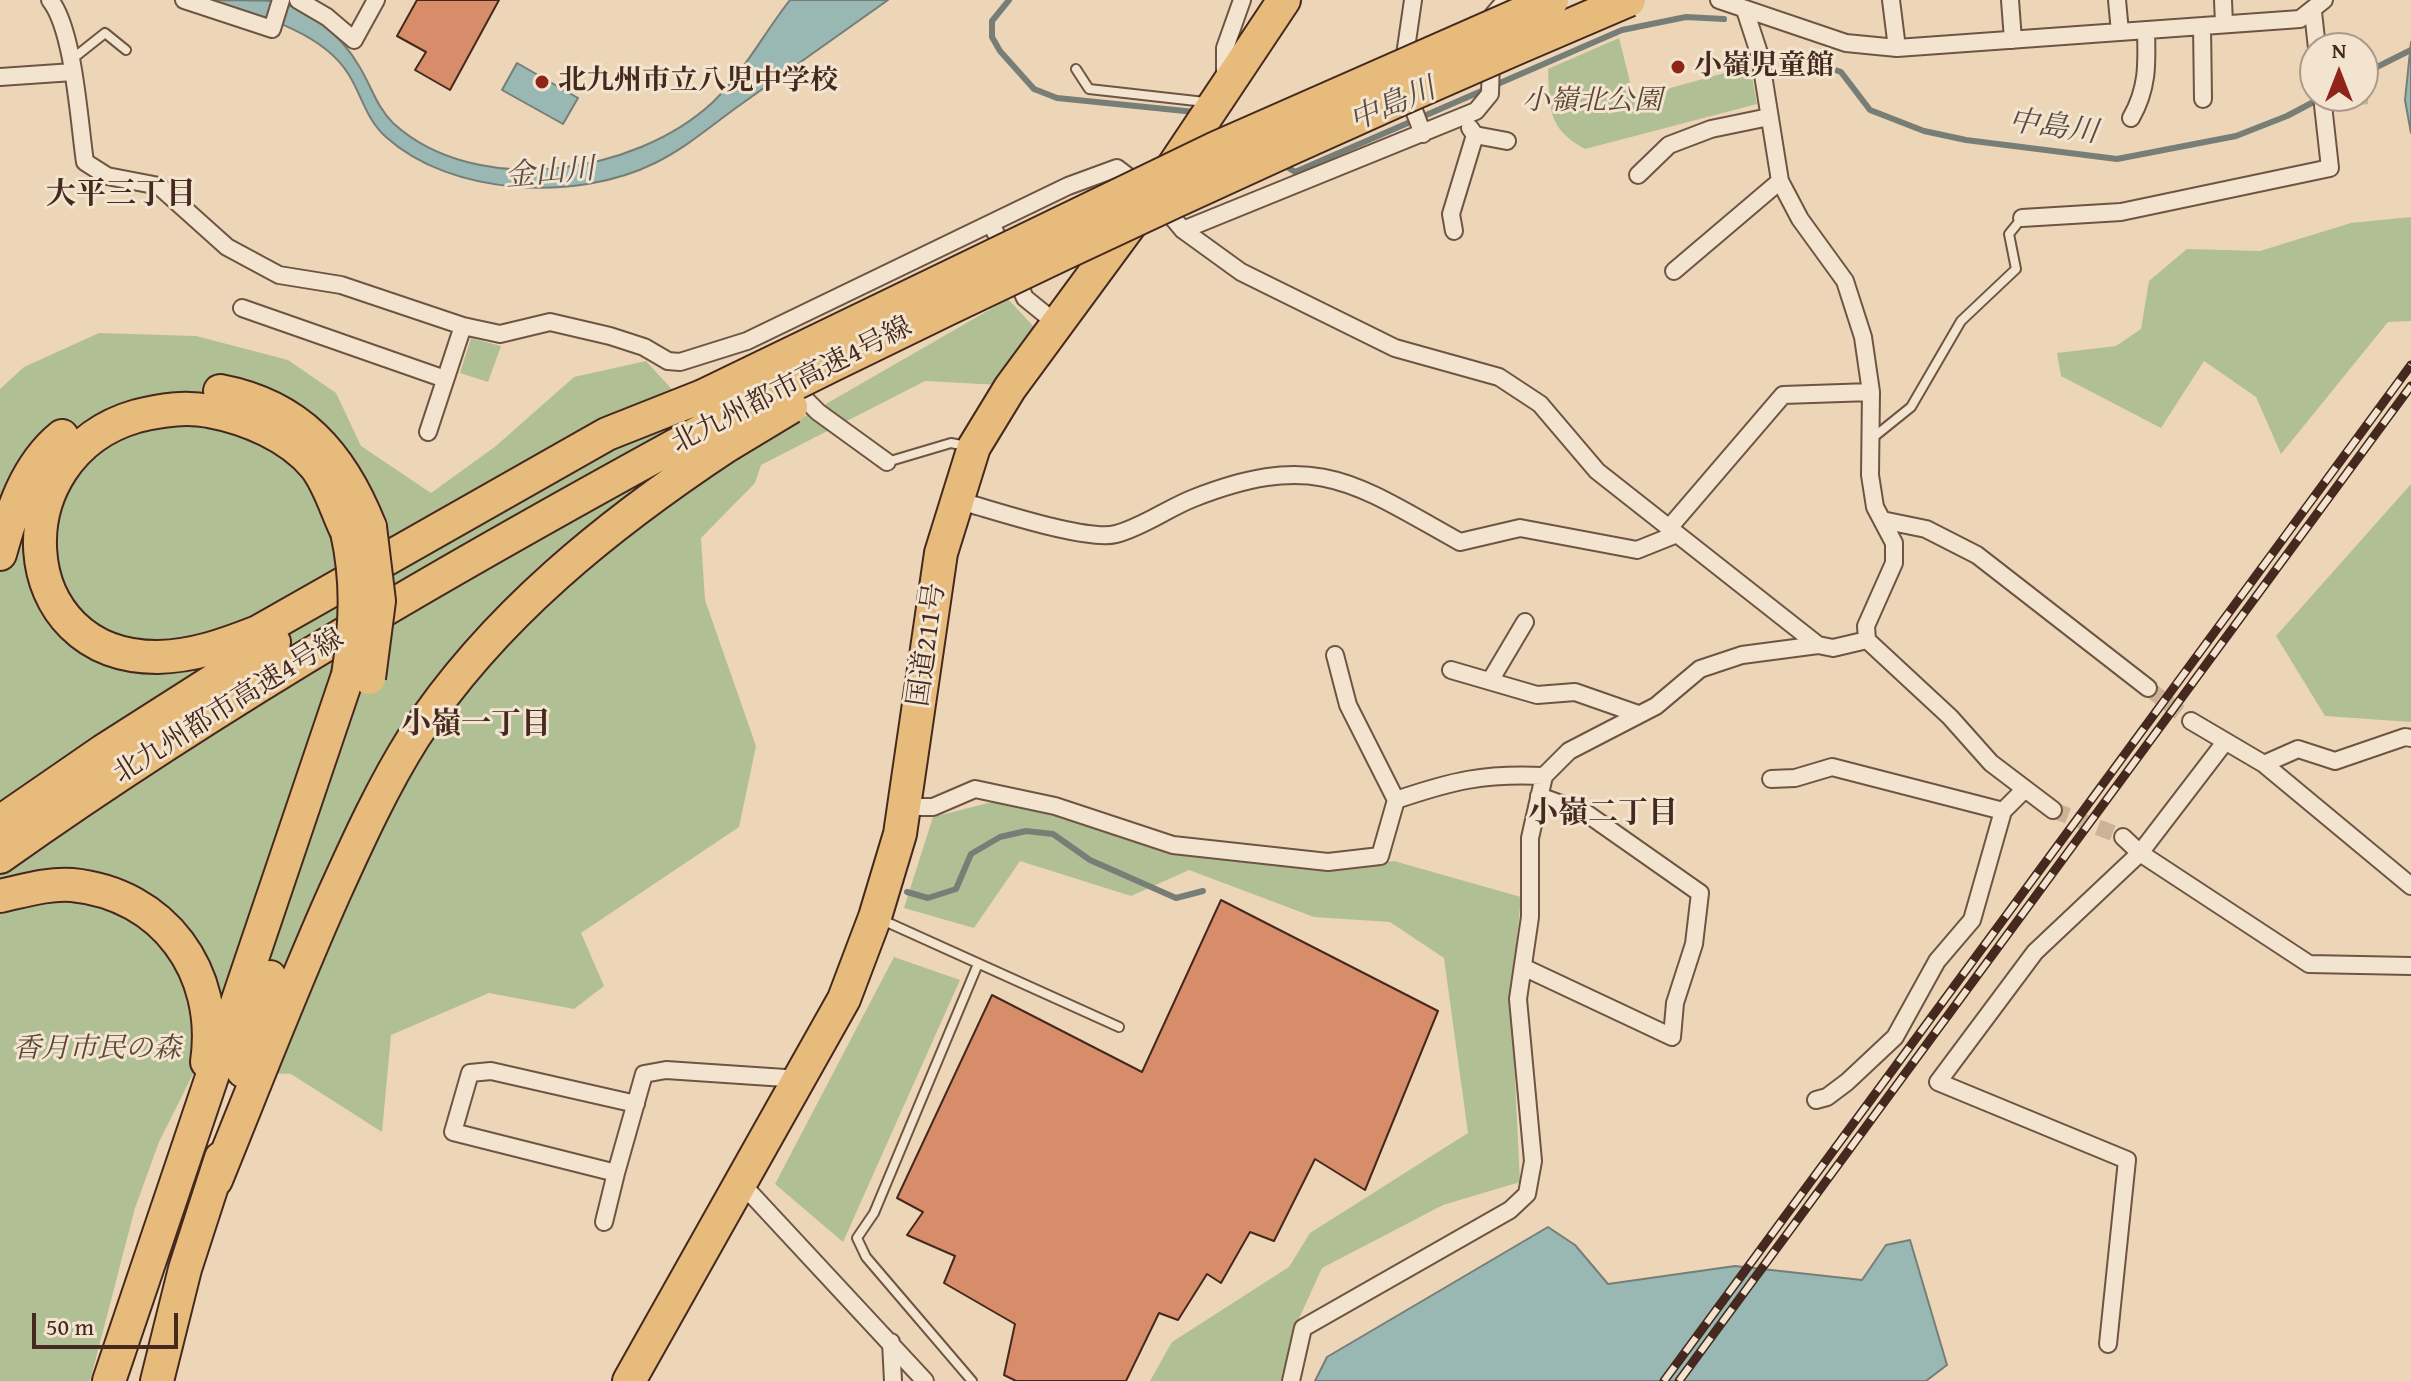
<!DOCTYPE html>
<meta charset="utf-8">
<style>
body{margin:0}
#map{position:relative;width:2411px;height:1381px;overflow:hidden;background:#ecd6b7;font-family:"Gentium Book Plus",serif}
canvas{display:block}
.north{position:absolute;left:2299px;top:32px;width:80px;height:80px;box-sizing:border-box;background:#f3e4d0;border:2px solid #ad9989;border-radius:50%;rotate:0deg;font-size:22px;font-weight:700;line-height:32px;text-align:center;color:#45281e}
.north::after{content:'';display:block;margin:auto;width:28px;height:36px;background:#8f2418;clip-path:polygon(50% 0,100% 100%,50% 72%,0 100%)}
.scale{position:absolute;left:32px;top:1313px;width:146px;height:36px;box-sizing:border-box;border:4px solid #45281e;border-top:0;padding-left:10px;font-size:24px;line-height:28px;white-space:nowrap;color:#45281e;-webkit-text-stroke:6px #f3e4d0;paint-order:stroke}
</style>
<div id="map">
<canvas width="2411" height="1381"></canvas>
<div class="north">N</div>
<div class="scale">50 m</div>
</div>
<script>
const context = document.querySelector('canvas').getContext('2d');
context.lineJoin = 'round';
function fill(path, color) {
  context.fillStyle = color;
  context.fill(path, 'evenodd');
}
function stroke(path, color, width, dash) {
  context.strokeStyle = color;
  context.lineWidth = width;
  context.lineCap = dash ? 'butt' : 'round';
  context.setLineDash(dash || []);
  context.stroke(path);
}
function write(font, color, halo, rows, align = 'center') {
  context.font = font + ' "Gentium Book Plus","Noto Serif JP",serif';
  context.lineWidth = 6;
  context.setLineDash([]);
  context.textBaseline = 'middle';
  context.strokeStyle = halo;
  context.fillStyle = color;
  for (const [text, x, y, turn = 0] of rows) {
    context.save();
    context.translate(x, y);
    context.rotate((+turn || 0) * Math.PI / 180);
    context.textAlign = isNaN(turn) ? turn : align;
    if (halo) context.strokeText(text, 0, 0);
    context.fillText(text, 0, 0);
    context.restore();
  }
}
fill(new Path2D(`
 M1619,38L1634,98L1750,66L1757,104L1585,149C1547,128 1550,109 1548,69Z
 M2363,64H2368V104L2329,109L2328,96H2363Z
 M2411,217V321L2388,322L2281,454L2256,397L2204,361L2161,428L2061,376L2057,353L2116,346L2141,329L2149,281L2187,249L2260,251L2351,223Z
 M1008,299L1035,328L1000,385L925,381L761,465L755,483L701,538L705,600L756,746L739,827L581,933L604,986L574,1009L489,993L391,1035L382,1132L291,1074L195,1070L159,1142L135,1208L90,1381H0V389L24,367L99,333L196,336L288,360L336,393L361,446L431,493L496,446L574,377L646,361L734,457Z
 M471,338L501,346L488,382L460,373Z
 M2411,484V722L2325,716L2276,636Z
 M1004,799L1173,852L1331,870L1394,861L1521,897L1511,999L1520,1182L1443,1205L1322,1268L1296,1325L1289,1381H1150L1172,1342L1289,1267L1310,1233L1468,1133L1444,958L1390,922L1314,917L1189,870L1131,896L1020,861L974,928L904,908L933,817Z
 M894,957L960,980L843,1242L775,1184Z`), '#b1bf94');
const water = new Path2D(`
 M207,0C228,0 254,0 274,1C310,9 341,35 359,66C371,85 376,106 393,123C476,199 635,175 713,102C744,72 764,33 790,0H888C839,35 789,70 740,105C712,125 686,148 655,163C577,202 451,196 386,137C366,119 362,96 349,75C322,30 254,14 207,0Z
 M2411,42V133L2405,100Z
 M517,63L578,98L563,124L502,90Z
 M1548,1227L1575,1245L1608,1284L1735,1266L1862,1280L1886,1245L1910,1240L1947,1365L1926,1381H1315L1327,1357Z`);
fill(water, '#99b8b3');
stroke(water, '#777e77', 2);
stroke(new Path2D(`
 M1009,0L992,21V37L1000,51L1034,89L1057,98L1195,112
 M1791,54L1841,72L1870,110L1924,131L1966,140L2117,159L2236,136L2287,116L2321,98
 M2363,74L2411,50
 M1281,163L1295,172L1622,30L1686,17L1724,19
 M907,892L928,898L956,889L971,854L1000,837L1026,831L1053,834L1090,860L1176,898L1203,891`), '#777e77', 6);
const building = new Path2D(`
 M417,0H499L450,90L415,70L426,52L397,36Z
 M1221,900L1438,1011L1365,1190L1315,1159L1274,1241L1250,1232L1221,1283L1207,1274L1178,1320L1159,1313L1126,1381H1016L1004,1375L1015,1324L944,1283L955,1256L907,1235L923,1212L897,1198L992,995L1142,1072Z`);
fill(building, '#d78d6a');
stroke(building, '#45281e', 2);
stroke(new Path2D(`
 M2148,688L2191,721
 M2053,810L2123,837`), '#cbb398', 16, [16, 8]);
const lane = new Path2D(`
 M71,60L105,33L126,50
 M1076,69L1089,89L1205,102
 M1870,440L1911,407L1961,321L2016,269L2009,234L2022,218
 M887,462L951,443L966,446
 M880,919L1119,1027
 M972,1381L866,1257L857,1238L874,1213L978,964`);
const street = new Path2D(`
 M50,0C74,30 79,122 85,162L107,176L159,186L227,247L279,275L341,285L463,326L500,334L550,322L610,336L644,347L668,361L680,362L747,341L1068,186L1117,168L1142,187
 M184,0L272,29L281,0
 M298,0L327,17L354,40L376,0
 M1719,0L1846,43L1897,48L2300,19L2324,0
 M1891,0L1897,48
 M2010,0L2013,40
 M2117,0L2120,32
 M2223,0L2224,24
 M1745,10L1760,56L1780,181L1800,219L1845,281L1863,337L1871,392L1870,475L1875,507L1894,543V563L1866,626L1867,640L1950,717L1991,763L2053,810
 M2313,12L2317,48
 M2202,26L2203,99
 M1493,27V15L1506,0
 M1403,69L1413,0
 M0,77L73,72
 M1225,80V48L1242,0
 M1407,92L1423,134
 M2131,118C2148,88 2147,64 2146,30
 M1470,128L1475,135L1507,141
 M1638,175L1669,145L1711,129L1769,117
 M1162,205L1183,230L1241,272L1395,348L1499,377L1540,404L1597,471L1818,645
 M2022,218L2121,212L2330,168L2322,96
 M991,223L1025,298L1057,324
 M1183,230L1476,111L1490,94L1491,58
 M1454,231L1451,214L1475,135
 M1674,271L1780,181
 M242,308L445,379
 M789,383L818,412L887,462
 M428,432L463,326
 M956,500C991,509 1086,542 1116,534C1143,527 1168,508 1194,498C1317,450 1354,483 1460,542L1520,528L1637,550L1677,534
 M1882,520L1926,529L1977,555L2148,688
 M1669,528L1783,395L1871,392
 M1451,670L1537,695L1575,692L1638,714
 M1490,681L1525,622
 M2191,721L2264,764L2411,886
 M2264,764L2298,749L2335,761L2405,737L2411,738
 M1771,779L1795,778L1832,767L2003,811
 M1396,800C1452,781 1484,773 1544,776
 M904,807H933L975,789L1055,806L1173,845L1328,862L1380,856L1396,800L1348,705L1335,655
 M2123,837L2140,853L2309,964L2411,966
 M1523,967L1672,1037L1675,1003L1694,944L1700,893L1586,813L1539,796
 M1816,1100L1827,1097L1847,1082L1895,1037L1937,961L1972,920L2003,811L2024,790
 M636,1104L491,1071L470,1073L453,1132L616,1173L644,1074L666,1070L800,1079
 M742,1184L925,1381
 M604,1222L616,1173
 M891,1342L893,1381
 M2108,1344L2127,1160L1938,1082L2035,952L2140,853L2225,742
 M1291,1381L1303,1328L1510,1210L1527,1194L1533,1161L1518,999L1530,917V838L1544,776L1569,751L1656,706L1700,669L1742,655L1818,645L1833,648L1867,640`);
const highway = new Path2D(`
 M1166,177L1284,0
 M220,391C299,406 341,454 370,527
 M347,532C337,512 329,483 315,466C290,436 247,418 209,411C185,406 161,410 137,416C0,455 9,658 158,657C194,656 225,645 258,632L607,434L703,396
 M0,554C12,511 26,465 62,436
 M0,822L103,751L274,642
 M0,857C228,695 472,556 718,422
 M0,896C23,891 49,883 72,885C164,894 220,972 207,1062
 M243,1071L270,977
 M216,1180C255,1084 292,988 334,894C358,841 383,786 414,737C493,616 610,523 728,445
 M109,1381L348,675
 M157,1381L185,1269L221,1158
 M629,1381L844,999L875,917L900,834L941,553L974,447L1010,388L1138,214`);
stroke(lane, '#6f5444', 12);
stroke(street, '#6f5444', 20);
stroke(highway, '#45281e', 36);
stroke(lane, '#f3e4d0', 8);
stroke(street, '#f3e4d0', 16);
stroke(highway, '#e6bb7c', 32);
const rail = new Path2D(`
 M1664,1381L2411,365
 M1679,1381L2411,386`);
stroke(rail, '#45281e', 9);
stroke(rail, '#f3e4d0', 6, [18]);
const highwayBridge = new Path2D(`
 M703,396L1216,148L1552,0
 M718,422C1017,272 1320,131 1629,0
 M728,445L791,407
 M347,532C358,581 356,626 348,675
 M369,678L379,601L370,527`);
stroke(highwayBridge, '#45281e', 36, []);
stroke(highwayBridge, '#e6bb7c', 32);
for (const [x, y, r, color] of [
 [1678,67,8,"#8f2418"],
 [542,82,8,"#8f2418"]
]) {
  const dot = new Path2D();
  dot.arc(x, y, r, 0, 2 * Math.PI);
  context.fillStyle = color;
  context.fill(dot);
  stroke(dot, '#f3e4d0', 3);
}
write('bold 28px', '#45281e', '#f3e4d0', [
 ["小嶺児童館",1694,67],
 ["北九州市立八児中学校",558,82]
], 'left');
write('italic 28px', '#5b4636', '#f3e4d0', [
 ["小嶺北公園",1592,102],
 ["香月市民の森",97,1050]
]);
write('28px', '#45281e', '#f3e4d0', [
 ["北九州都市高速4号線",792,386,-27],
 ["国道211号",928,645,-82],
 ["北九州都市高速4号線",229,707,-32]
]);
write('italic 30px', '#5a4c43', '#f3e4d0', [
 ["中島川",1393,106,-23],
 ["中島川",2053,128,8],
 ["金山川",550,174,-5]
]);
write('bold 30px', '#45281e', '#f3e4d0', [
 ["大平三丁目",121,195],
 ["小嶺一丁目",476,725],
 ["小嶺二丁目",1603,814]
]);
</script>
